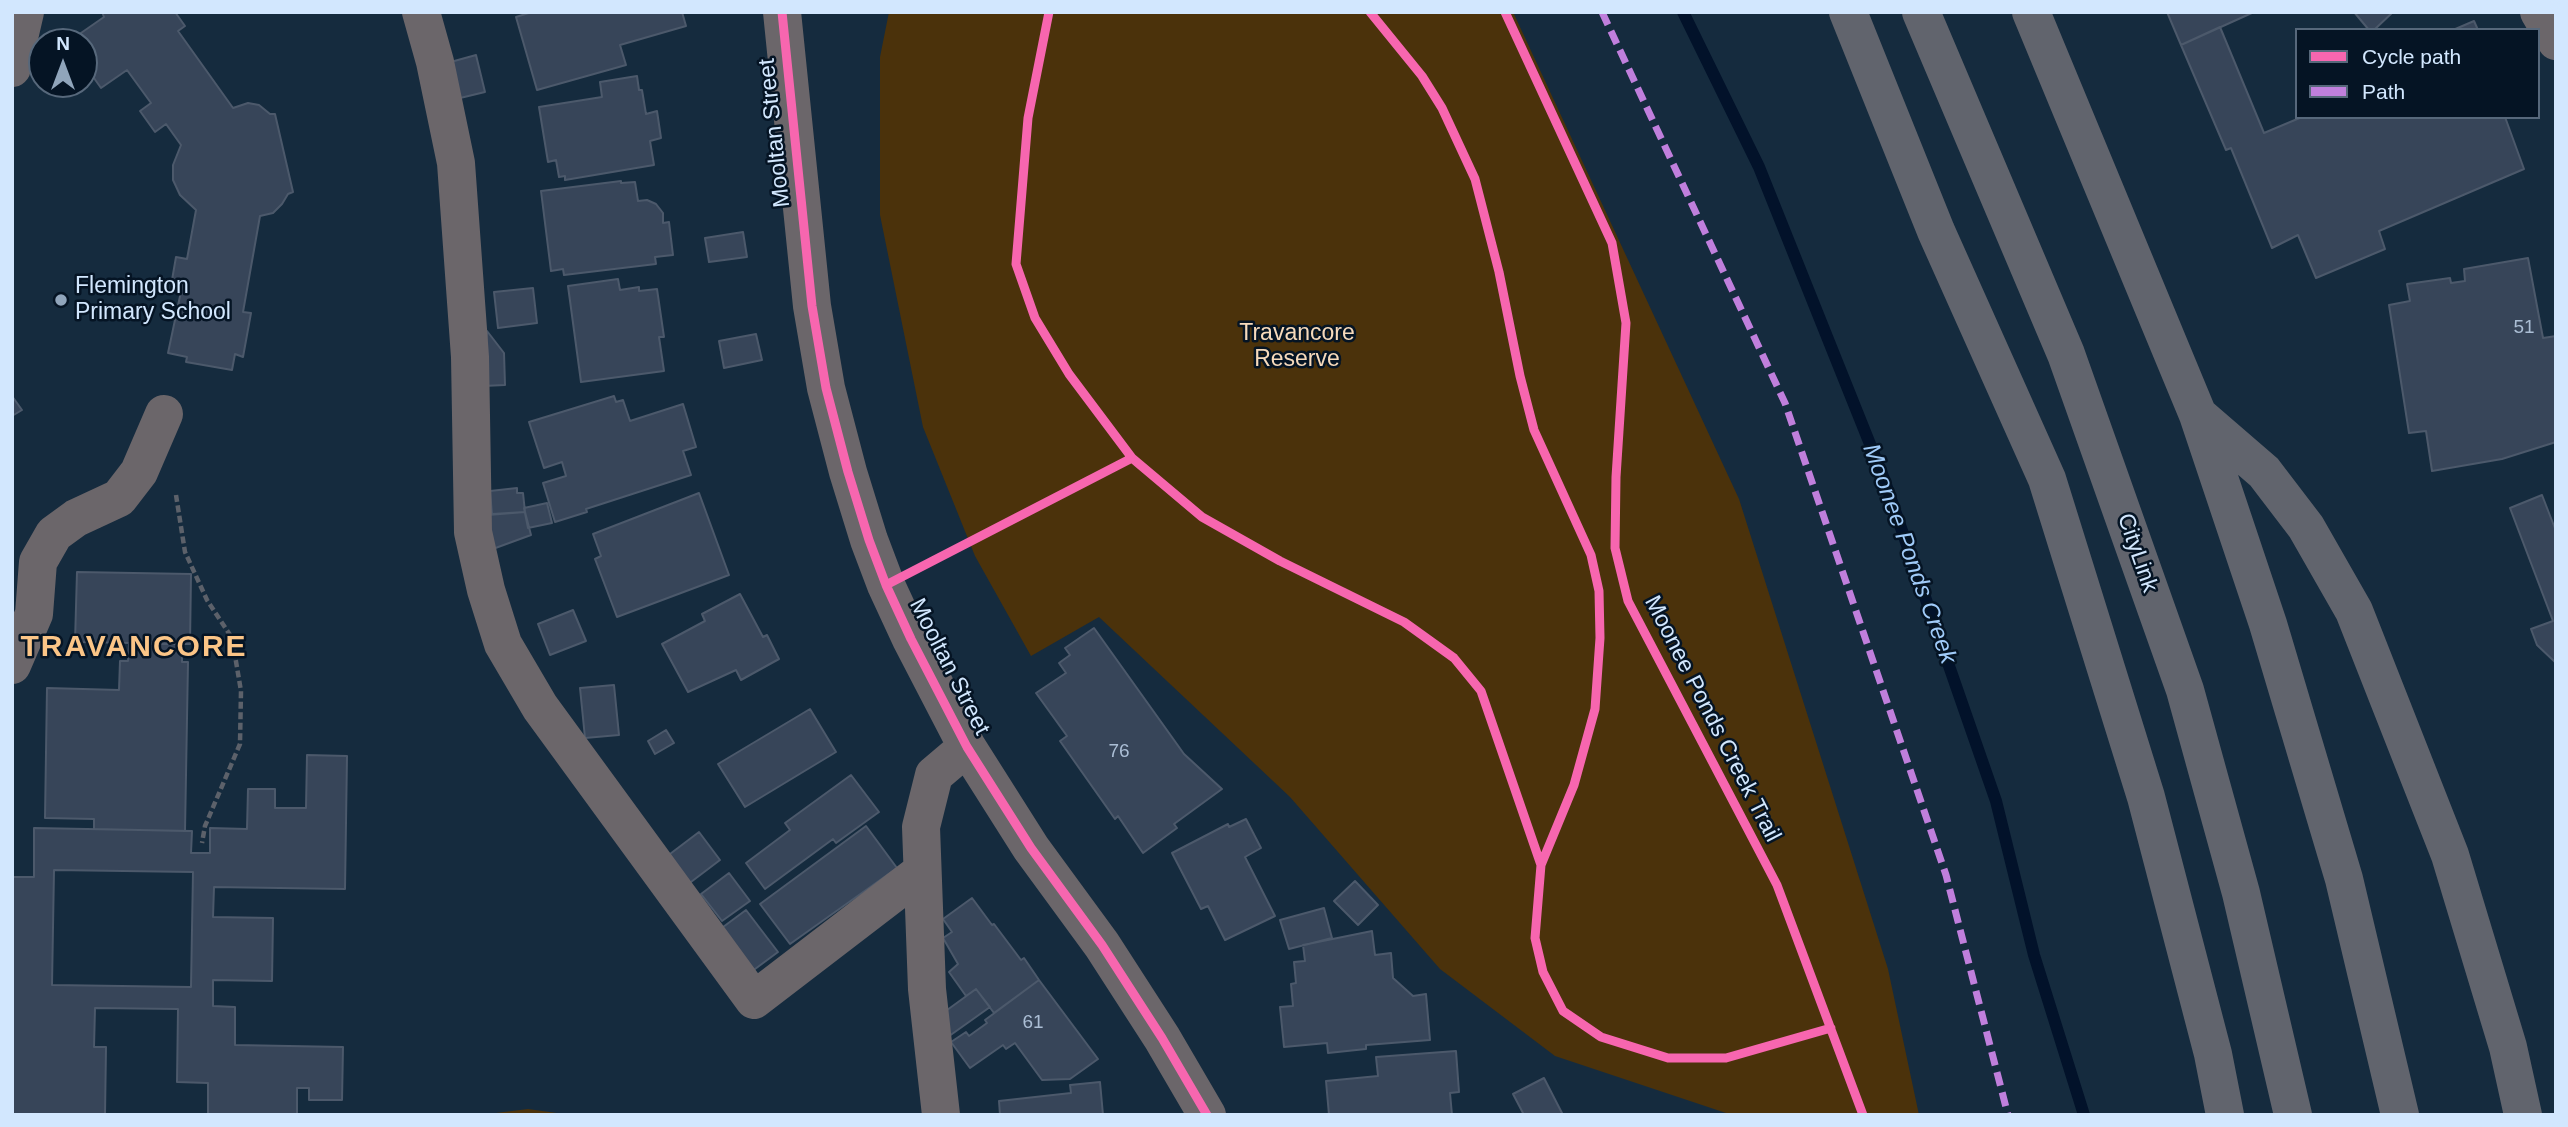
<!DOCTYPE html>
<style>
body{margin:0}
#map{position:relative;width:2568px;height:1127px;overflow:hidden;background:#152b3e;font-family:Arial,sans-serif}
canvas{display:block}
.frame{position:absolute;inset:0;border:14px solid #d2e7fe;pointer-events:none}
.legend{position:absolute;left:2295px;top:28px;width:245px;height:91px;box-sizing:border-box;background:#051424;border:2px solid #57687b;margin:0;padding:9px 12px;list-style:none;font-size:21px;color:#d2e7fe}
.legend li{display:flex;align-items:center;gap:14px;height:35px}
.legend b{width:35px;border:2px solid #57687b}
.north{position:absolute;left:28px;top:28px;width:70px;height:70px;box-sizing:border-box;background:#051424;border:2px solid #57687b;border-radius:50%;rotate:0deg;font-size:19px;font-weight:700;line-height:28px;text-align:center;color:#d2e7fe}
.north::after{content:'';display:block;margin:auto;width:24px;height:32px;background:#90a5bb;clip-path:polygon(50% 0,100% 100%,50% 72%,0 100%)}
</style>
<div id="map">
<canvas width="2568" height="1127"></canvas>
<div class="frame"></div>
<ul class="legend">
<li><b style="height:9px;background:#f766af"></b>Cycle path</li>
<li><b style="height:9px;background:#c07fdc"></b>Path</li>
</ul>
<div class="north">N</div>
</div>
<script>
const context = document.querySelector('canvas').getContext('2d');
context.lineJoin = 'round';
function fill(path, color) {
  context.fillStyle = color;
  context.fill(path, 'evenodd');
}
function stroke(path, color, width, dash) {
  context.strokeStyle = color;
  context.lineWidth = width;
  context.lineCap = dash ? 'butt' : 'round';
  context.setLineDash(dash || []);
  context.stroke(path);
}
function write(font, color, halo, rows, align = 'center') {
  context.font = font + ' Arial,sans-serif';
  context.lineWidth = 5;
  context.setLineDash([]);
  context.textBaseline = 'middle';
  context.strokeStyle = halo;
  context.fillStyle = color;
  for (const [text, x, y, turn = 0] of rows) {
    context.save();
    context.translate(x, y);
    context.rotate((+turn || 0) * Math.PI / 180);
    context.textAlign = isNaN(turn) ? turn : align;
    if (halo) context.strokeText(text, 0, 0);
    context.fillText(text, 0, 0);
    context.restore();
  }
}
fill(new Path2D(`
 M889,12H1513L1739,499L1888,969L1919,1115H1732L1555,1056L1440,969L1290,797L1099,617L1031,656L975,556L923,427L880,215V57Z
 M528,1109L571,1115H480Z`), '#4b320b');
stroke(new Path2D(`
 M1683,12L1759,167L1884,479L1996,801L2034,955L2084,1115`), '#02122a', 12);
const building = new Path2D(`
 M102,12H175L185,26L178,31L233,108L248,103L259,105L270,114H275L293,192L288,194L282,204L273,213L260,216L243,312L251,313L243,357L235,354L232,370L186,362L187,357L168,353L183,282L172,280L176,257L187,259L196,210L180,195L173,180V165L181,145L166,124L155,132L140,111L151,103L127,70L101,88L84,64V42H68L104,17Z
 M532,12H682L686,26L620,45L626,65L537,90L516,17Z
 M2167,12H2254L2181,45Z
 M2354,12H2393L2374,30H2369Z
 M2474,21L2478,30H2453Z
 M2220,27L2264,133L2302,117H2505L2524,169L2379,231L2385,249L2316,278L2298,235L2272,248L2231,148L2226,150L2181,45Z
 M476,55L485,92L456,99L447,63Z
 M637,76L639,90H642L646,114L657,111L661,138L650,141L654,165L565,180V176L559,177L556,160L548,162L539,107L602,97L600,82Z
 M621,181V183L635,182L638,201L647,200L656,204L663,213V223L669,222L673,255L655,257L656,264L564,275L563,269L551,271L541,191Z
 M743,232L747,257L709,262L705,238Z
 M2528,258L2543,338L2556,336V442L2502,459L2432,471L2426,431L2409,433L2389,305L2410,301L2407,284L2450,278L2451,283L2465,281L2464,269Z
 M618,279L620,290L639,287V291L657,289L664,337H659L664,371L581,382L568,286Z
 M533,288L537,323L498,328L494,292Z
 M487,331L504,353L505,385L483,386Z
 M756,334L762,360L724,368L719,341Z
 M12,396L22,410L12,416Z
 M614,396L616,402L623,400L630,421L683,404L696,447L683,451L691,475L586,509L587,512L555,522L543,483L566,476L562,462L544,468L529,422Z
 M517,488V493H523L525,512L492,514L490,491Z
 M699,493L729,575L617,617L595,559L601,556L593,534Z
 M2542,495L2556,531V663L2537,645L2531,629L2553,621L2510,508Z
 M547,503L552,523L528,528L524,508Z
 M525,512L531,535L490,550L488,515Z
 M77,572L191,574L190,644L75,642Z
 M740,594L763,637L767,635L779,659L741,680L736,670L688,692L662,644L705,621L702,614Z
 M573,610L586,641L550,655L538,624Z
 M1094,628L1184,754L1222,789L1174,824L1177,828L1143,853L1118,816L1115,819L1060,741L1067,736L1036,693L1066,673L1059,663L1070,655L1065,648Z
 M129,644H182V662H188L185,831L94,829V819L45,818L47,688L119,690L120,661H128Z
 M614,685L619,735L585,738L580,688Z
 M810,709L836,752L745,807L718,764Z
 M666,730L674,743L655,754L648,741Z
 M307,755L347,756L345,889L214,887L213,917L273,918L272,981L213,980V1006L235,1007V1045L343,1047L342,1100H309V1088H297V1115H208V1083L177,1082L178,1009L95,1008L94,1047H106L105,1115H12V877H34V828L192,831L191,853H210V828L247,829L248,789H275V808H306ZM54,870L193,872L191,987L52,985Z
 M851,775L879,812L836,843L833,839L765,889L746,863L790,830L785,823Z
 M1246,819L1261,848L1245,857L1275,916L1225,940L1208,906L1201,909L1172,853L1228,824L1229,827Z
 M866,826L897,868L790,944L760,904Z
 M699,832L720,860L687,885L666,857Z
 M729,873L750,901L722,921L701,894Z
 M1355,881L1378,905L1358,925L1334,901Z
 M972,898L992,925L994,924L1021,960L1024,958L1039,980L994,1013L976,989L966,996L949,972L958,964L943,938L952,932L943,919Z
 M1324,908L1332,938L1289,949L1280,920Z
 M746,910L778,952L751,972L719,930Z
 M1372,931L1375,955L1391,953L1393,978L1413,996L1426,994L1430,1040L1366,1045V1049L1328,1053L1327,1043L1284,1047L1280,1007L1293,1006L1291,984L1296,983L1294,962L1305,961L1303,945Z
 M1039,980L1098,1059L1070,1079L1042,1080L1015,1043L1006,1049L1003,1045L970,1068L951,1042L966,1032L969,1036L987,1023L985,1020Z
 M976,989L990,1007L945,1039L943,1013Z
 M1456,1051L1459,1092L1450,1093L1452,1115H1329L1326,1081L1378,1076L1376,1057Z
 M1544,1078L1563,1115H1524L1513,1094Z
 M1100,1082L1103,1115H1000L999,1101L1071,1093L1070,1085Z`);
fill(building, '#374559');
stroke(building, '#4c596b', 2);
stroke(new Path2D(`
 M176,495L185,552L207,600L232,638L241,691L240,744L205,826L202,843`), '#5c616a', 4.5, [7, 3.5]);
stroke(new Path2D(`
 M421,12L435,62L456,163L470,357L473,532L486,590L503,644L540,707L754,1000L921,872
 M782,12L812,306L826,388L848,472L869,540L886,585L911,639L967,747L1031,848L1102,945L1162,1038L1207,1115
 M2539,12L2556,41
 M12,68L25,12
 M12,665L34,614L38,562L54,534L76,518L119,498L139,472L164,414
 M941,1115L927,989L921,827L934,775L967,747`), '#6b666a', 38);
stroke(new Path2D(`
 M1848,12L1936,231L2047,479L2146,797L2213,1054L2225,1115
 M1921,12L2066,354L2185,690L2241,893L2293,1115
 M2031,12L2198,415L2268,624L2344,879L2400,1115
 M2198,415L2264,472L2306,527L2354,611L2450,855L2508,1047L2523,1115`), '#61646d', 38);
stroke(new Path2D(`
 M1602,12L1785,403L1946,875L2008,1115`), '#c07fdc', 7, [14, 7]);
stroke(new Path2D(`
 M782,12L812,306L826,388L848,472L869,540L886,585L911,639L967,747L1031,848L1102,945L1162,1038L1207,1115
 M1049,12L1028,118L1016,264L1035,318L1069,374L1132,458L1202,517L1280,561L1404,622L1454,658L1481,691L1541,865L1535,938L1543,972L1563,1011L1601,1037L1668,1058H1726L1831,1028
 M1370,12L1422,76L1442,108L1475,179L1499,272L1520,376L1534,430L1591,555L1599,591L1600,638L1595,709L1574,785L1541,865
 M1505,12L1612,243L1626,323L1616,477L1615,548L1628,601L1777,885L1863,1115
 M886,585L1132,458`), '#f766af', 9);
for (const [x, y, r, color] of [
 [61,300,7,"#90a5bb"]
]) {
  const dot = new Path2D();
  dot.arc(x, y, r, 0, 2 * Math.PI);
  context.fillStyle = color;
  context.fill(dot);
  stroke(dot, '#051424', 2.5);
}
write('19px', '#abbed5', null, [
 ["51",2524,328],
 ["76",1119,752],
 ["61",1033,1023]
]);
write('23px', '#d2e7fe', '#051424', [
 ["Mooltan Street",775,133,-96],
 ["CityLink",2137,553,71],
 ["Mooltan Street",949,667,63],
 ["Moonee Ponds Creek Trail",1712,719,63]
]);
write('23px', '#d2e7fe', '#051424', [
 ["Flemington",75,287],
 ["Primary School",75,313]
], 'left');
write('23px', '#f7dabb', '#051424', [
 ["Travancore",1297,334],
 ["Reserve",1297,360]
]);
write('italic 24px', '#a0cbf9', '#051424', [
 ["Moonee Ponds Creek",1909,554,70]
]);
context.letterSpacing = '2px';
write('bold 30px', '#fbc587', '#051424', [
 ["TRAVANCORE",134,648]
]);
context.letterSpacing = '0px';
</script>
